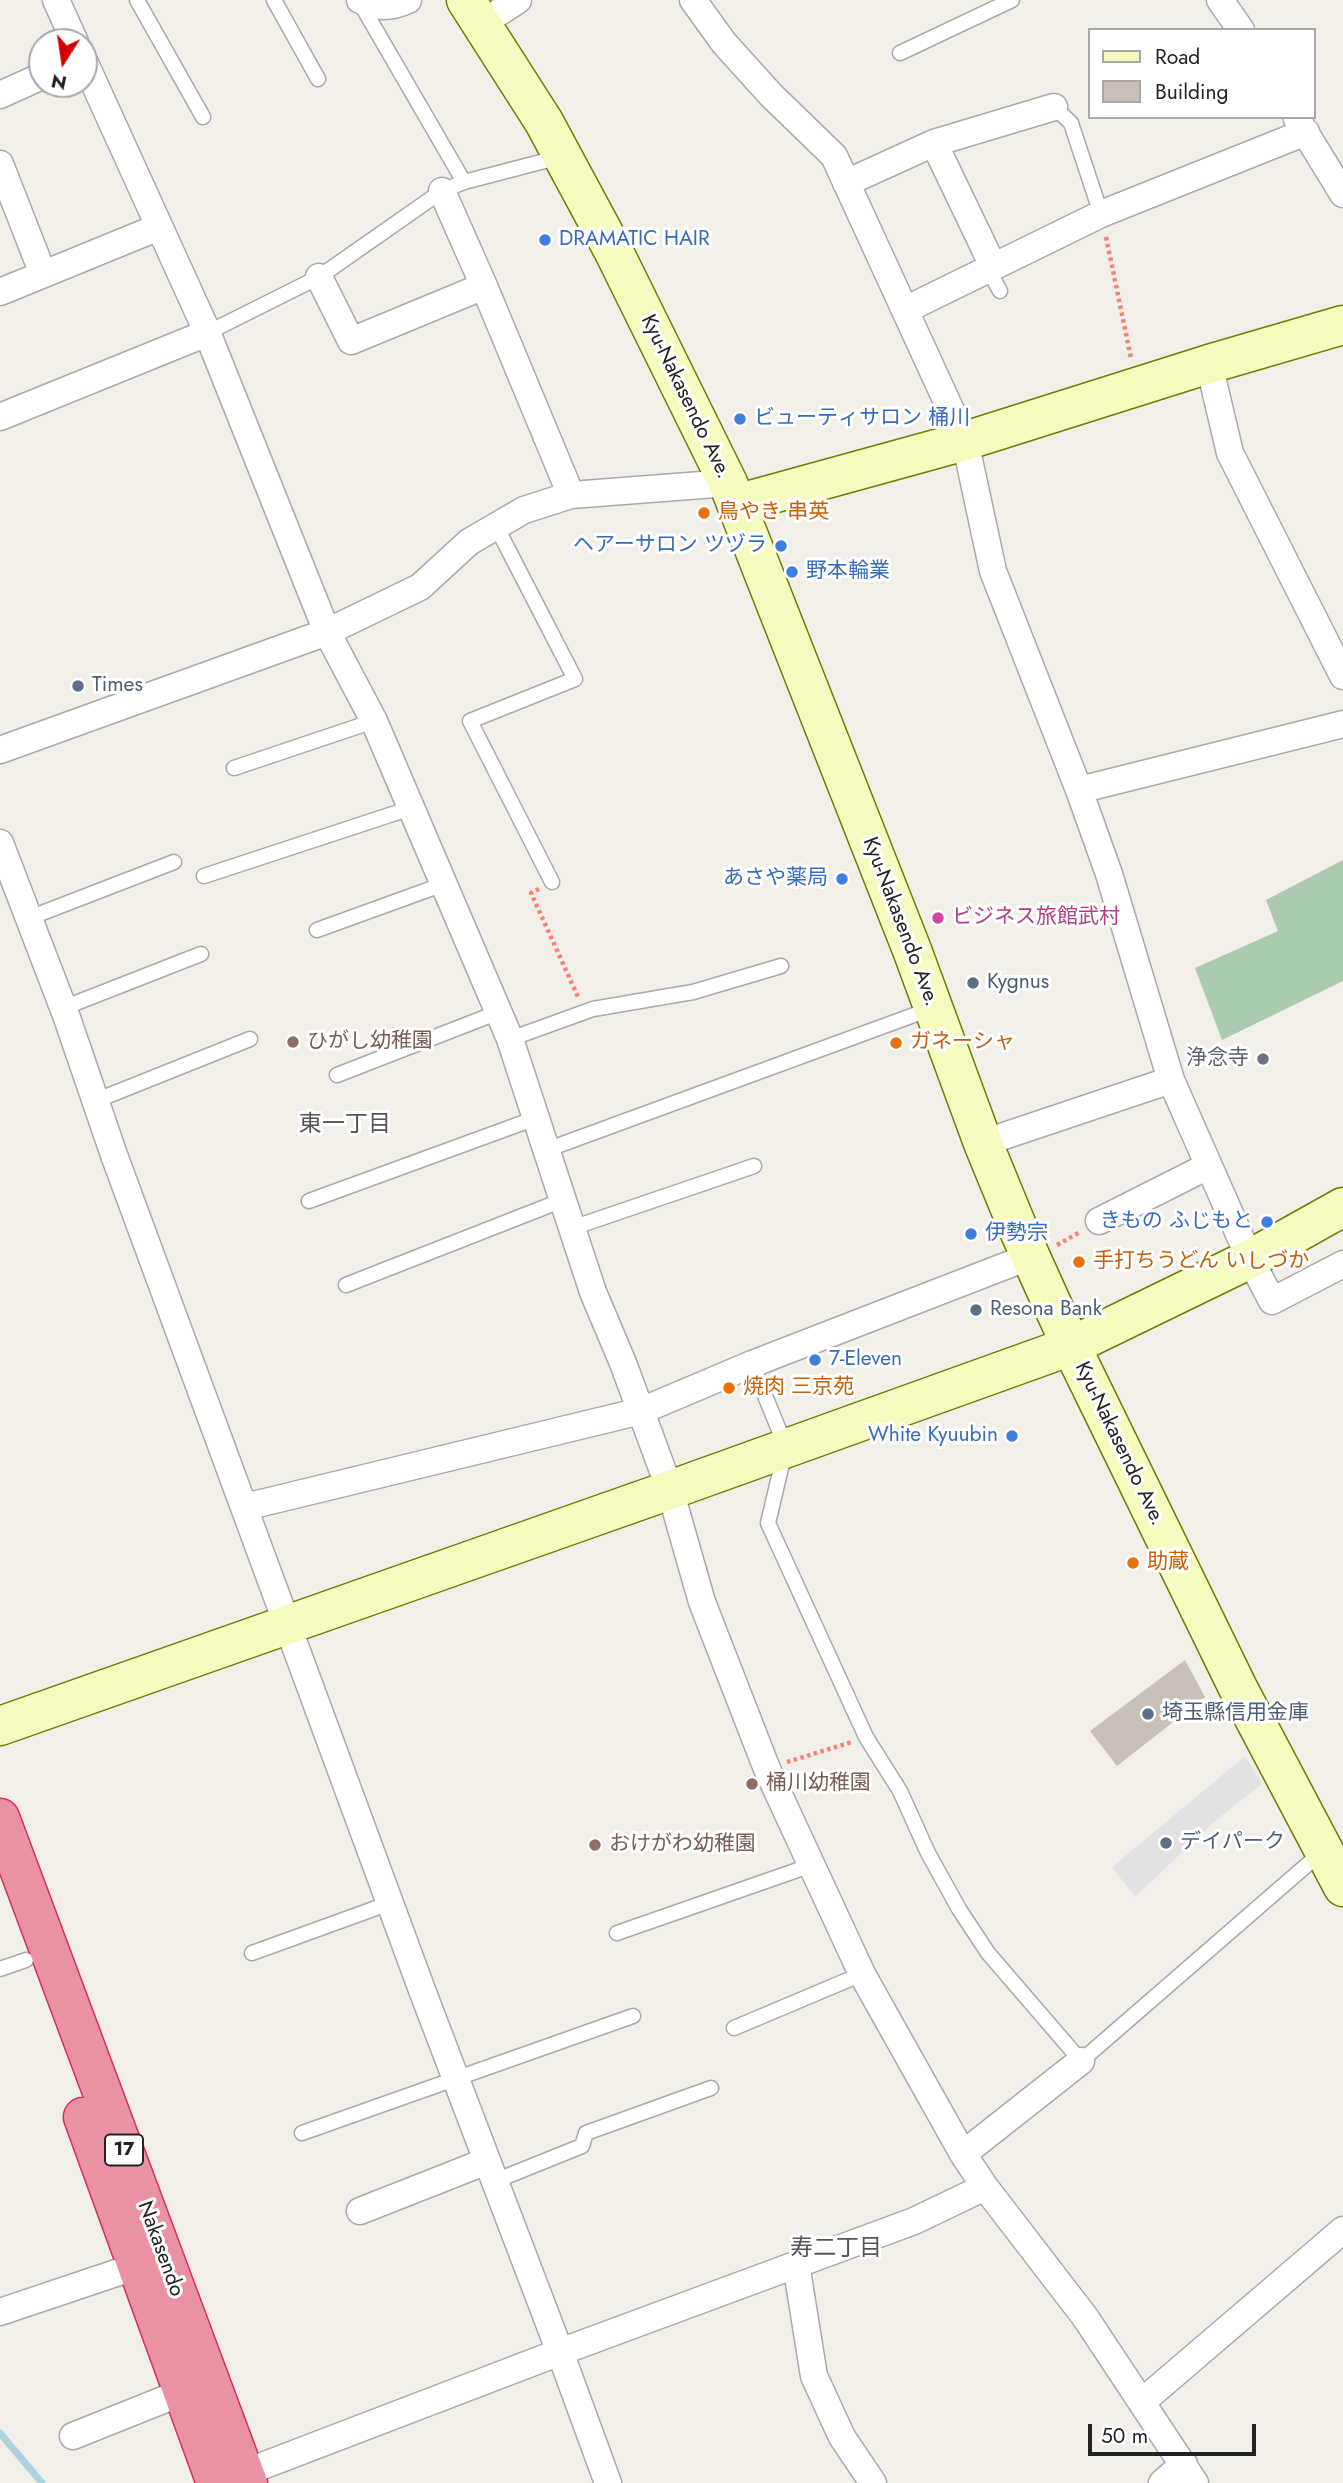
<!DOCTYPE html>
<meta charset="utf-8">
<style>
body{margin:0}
#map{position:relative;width:1343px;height:2483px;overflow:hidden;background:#f2efe9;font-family:Jost,sans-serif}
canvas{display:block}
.legend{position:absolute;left:1088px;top:28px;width:228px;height:91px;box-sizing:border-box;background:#fff;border:2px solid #a7a7a7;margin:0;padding:9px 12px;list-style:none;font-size:21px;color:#222}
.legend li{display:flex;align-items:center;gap:14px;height:35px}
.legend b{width:35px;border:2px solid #a7a7a7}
.north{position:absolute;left:28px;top:28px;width:70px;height:70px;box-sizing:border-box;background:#fff;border:2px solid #a7a7a7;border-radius:50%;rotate:192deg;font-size:19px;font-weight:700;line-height:28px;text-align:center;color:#222}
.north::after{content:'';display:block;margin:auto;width:24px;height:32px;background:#d40000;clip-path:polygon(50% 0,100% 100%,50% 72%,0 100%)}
.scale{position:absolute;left:1088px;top:2424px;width:168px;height:32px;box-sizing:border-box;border:4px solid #222;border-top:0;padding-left:9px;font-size:21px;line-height:24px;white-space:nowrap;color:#222;-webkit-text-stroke:5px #fff;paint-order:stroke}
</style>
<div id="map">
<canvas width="1343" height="2483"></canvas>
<ul class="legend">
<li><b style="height:9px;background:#f7fabf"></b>Road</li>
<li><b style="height:19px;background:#c7bfb8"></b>Building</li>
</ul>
<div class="north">N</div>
<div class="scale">50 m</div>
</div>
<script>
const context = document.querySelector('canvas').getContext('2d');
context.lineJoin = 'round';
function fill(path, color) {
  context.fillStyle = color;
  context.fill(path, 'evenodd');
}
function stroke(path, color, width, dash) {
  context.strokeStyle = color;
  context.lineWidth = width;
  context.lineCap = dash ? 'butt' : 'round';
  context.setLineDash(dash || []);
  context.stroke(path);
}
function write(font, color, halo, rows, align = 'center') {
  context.font = font + ' Jost,"Noto Sans JP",sans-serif';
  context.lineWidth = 6;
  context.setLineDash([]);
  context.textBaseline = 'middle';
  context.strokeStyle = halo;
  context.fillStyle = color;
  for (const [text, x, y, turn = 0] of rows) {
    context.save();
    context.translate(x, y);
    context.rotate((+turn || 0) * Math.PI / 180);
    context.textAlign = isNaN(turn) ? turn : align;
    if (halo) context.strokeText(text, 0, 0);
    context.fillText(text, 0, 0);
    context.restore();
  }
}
fill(new Path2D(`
 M1343,860V981L1222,1040L1195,968L1278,931L1266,900Z`), '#aacbaf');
fill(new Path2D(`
 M1245,1756L1262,1784L1216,1820L1135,1897L1112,1867Z`), '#e2e2e2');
stroke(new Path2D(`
 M0,2433L42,2483`), '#aad3df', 7);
fill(new Path2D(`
 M1185,1660L1205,1697L1117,1766L1090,1731Z`), '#c7bfb8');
const lane = new Path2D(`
 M137,0L203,117
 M274,0L318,79
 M359,1L464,182
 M900,53L1012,0
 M1054,107L1071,123L1101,214
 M988,269L1000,291
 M207,333L319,277L442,191L464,182L560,157
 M496,526L575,679L470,721L552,882
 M234,768L374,721
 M204,876L411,808
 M29,918L174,862
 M317,930L444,884
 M63,1008L201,954
 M510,1039L593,1009L693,992L781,966
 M337,1075L499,1012
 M95,1101L250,1039
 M546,1150L933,1008
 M309,1201L536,1118
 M572,1228L754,1166
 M346,1285L563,1200
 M752,1364L786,1447L768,1523L866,1737L900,1791L928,1853L959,1909L988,1953L1081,2061L1323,1851
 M617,1933L812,1865
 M252,1953L390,1903
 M0,1969L26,1960
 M734,2028L862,1974
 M302,2133L633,2016
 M495,2181L582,2146L586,2133L711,2088`);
const street = new Path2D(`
 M56,0L75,42
 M360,0C377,8 391,8 408,0
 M693,0L724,43L771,95L834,156L965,441L993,571L1079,790L1109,874L1171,1080L1250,1259L1272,1301L1343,1264
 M1220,0L1241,30
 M481,24L518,0
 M84,61L205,327L327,632L374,721L510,1039L593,1292L623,1363L670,1490L702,1602L767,1769L862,1974L963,2154L985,2187L1085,2317L1195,2483
 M0,95L42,76
 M1297,119L1343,194
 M934,143L993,266
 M0,164L43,274
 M846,183L934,143L1054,107
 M442,191L484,286L571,495
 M319,277L351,341L484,286
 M0,292L159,227
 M905,310L1101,214L1306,132
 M1209,364L1230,453L1343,676
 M0,417L207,333
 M0,750L327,632L420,587L469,542L524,510L571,495L728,483
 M1079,790L1343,724
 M0,843L66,1015L114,1155L422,1990L560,2352L608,2483
 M983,1143L1171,1080
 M1099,1221L1208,1166
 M245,1507L641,1411L752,1364L1031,1256
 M963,2154L1081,2061
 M360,2211L487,2161
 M796,2264L814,2376L842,2437L873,2483
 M0,2312L137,2266
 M1143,2401L1343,2230
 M73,2436L183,2392
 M244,2473L560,2352L914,2221L985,2187
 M1162,2483L1184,2464`);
const secondary = new Path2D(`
 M466,0L544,122L614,252L728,483L912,950L983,1143L1020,1233L1071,1346L1238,1688L1343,1887
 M736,504L965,441L1209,364L1343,325
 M0,1726L670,1490L1071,1346L1250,1259L1343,1207`);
const highway = new Path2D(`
 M0,1818L248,2483
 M83,2117L216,2483`);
stroke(lane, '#a9a9a9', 17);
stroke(street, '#a9a9a9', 29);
stroke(secondary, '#707d05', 41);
stroke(highway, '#dc2a67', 41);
stroke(new Path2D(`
 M1106,237L1131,358
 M539,889L531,893L579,999
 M1057,1245L1080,1232
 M787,1762L852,1742`), '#fa8072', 4.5, [3.5, 3.5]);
stroke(lane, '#fff', 14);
stroke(street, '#fff', 26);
stroke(secondary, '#f7fabf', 38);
stroke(highway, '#e892a2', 38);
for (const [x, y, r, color] of [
 [545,240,7,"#3f7fe0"],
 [740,419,7,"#3f7fe0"],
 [704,513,7,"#e8710a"],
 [781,546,7,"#3f7fe0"],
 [792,572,7,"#3f7fe0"],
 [78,686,7,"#5c6f8a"],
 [842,879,7,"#3f7fe0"],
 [938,918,7,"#d1479c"],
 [973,983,7,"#5c6f8a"],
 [293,1042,7,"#8d6e63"],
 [896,1043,7,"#e8710a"],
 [1263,1059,7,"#6b7280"],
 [1267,1222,7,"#3f7fe0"],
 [971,1234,7,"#3f7fe0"],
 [1079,1262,7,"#e8710a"],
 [976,1310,7,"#5c6f8a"],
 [815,1360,7,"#3f7fe0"],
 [729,1388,7,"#e8710a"],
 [1012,1436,7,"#3f7fe0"],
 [1133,1563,7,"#e8710a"],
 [1148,1714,7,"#5c6f8a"],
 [752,1784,7,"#8d6e63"],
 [1166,1843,7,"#5c6f8a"],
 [595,1845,7,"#8d6e63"]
]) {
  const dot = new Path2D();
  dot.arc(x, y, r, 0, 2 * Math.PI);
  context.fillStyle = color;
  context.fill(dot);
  stroke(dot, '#fff', 2.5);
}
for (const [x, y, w] of [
 [124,2150,38]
]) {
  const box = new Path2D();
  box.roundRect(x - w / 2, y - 15.5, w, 31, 5);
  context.fillStyle = '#fff';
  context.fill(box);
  stroke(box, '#222', 2);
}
write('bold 19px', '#222', null, [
 ["17",124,2150]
]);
write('21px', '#366cbe', '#fff', [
 ["DRAMATIC HAIR",559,240],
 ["ビューティサロン 桶川",754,419],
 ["ヘアーサロン ツヅラ",767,546,"right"],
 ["野本輪業",806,572],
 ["あさや薬局",828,879,"right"],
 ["きもの ふじもと",1253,1222,"right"],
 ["伊勢宗",985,1234],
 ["7-Eleven",829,1360],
 ["White Kyuubin",998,1436,"right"]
], 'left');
write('21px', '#222', '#fff', [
 ["Kyu-Nakasendo Ave.",685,397,64],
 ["Kyu-Nakasendo Ave.",900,922,69],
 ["Kyu-Nakasendo Ave.",1119,1444,64],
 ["Nakasendo",160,2249,70]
]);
write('21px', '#c56008', '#fff', [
 ["鳥やき 串英",718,513],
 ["ガネーシャ",910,1043],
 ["手打ちうどん いしづか",1093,1262],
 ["焼肉 三京苑",743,1388],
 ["助蔵",1147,1563]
], 'left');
write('21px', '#4e5e75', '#fff', [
 ["Times",92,686],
 ["Kygnus",987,983],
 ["Resona Bank",990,1310],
 ["埼玉縣信用金庫",1162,1714],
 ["デイパーク",1180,1843]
], 'left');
write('21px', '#b23c85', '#fff', [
 ["ビジネス旅館武村",952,918]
], 'left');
write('21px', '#785e54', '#fff', [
 ["ひがし幼稚園",307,1042],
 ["桶川幼稚園",766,1784],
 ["おけがわ幼稚園",609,1845]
], 'left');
write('21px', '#5b616d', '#fff', [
 ["浄念寺",1249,1059]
], 'right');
write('23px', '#555', '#fff', [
 ["東一丁目",345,1125],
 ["寿二丁目",836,2249]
]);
</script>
